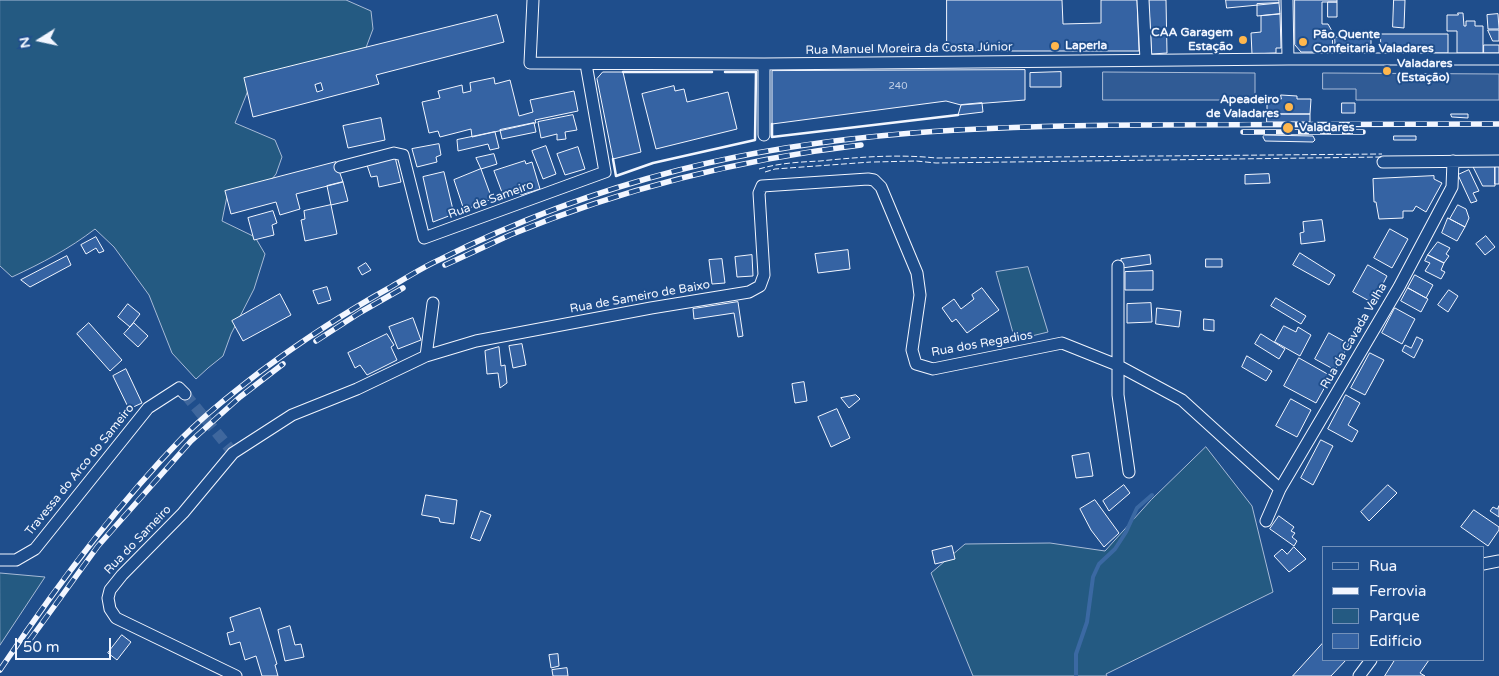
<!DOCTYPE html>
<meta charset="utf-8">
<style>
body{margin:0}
#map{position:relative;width:1499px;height:676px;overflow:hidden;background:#1f4e8c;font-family:"Varela Round",sans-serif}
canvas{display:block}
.legend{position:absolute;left:1322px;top:546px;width:162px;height:115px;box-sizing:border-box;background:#1f4e8c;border:1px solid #7391ba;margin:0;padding:6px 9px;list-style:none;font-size:15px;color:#f2f6ff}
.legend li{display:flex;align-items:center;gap:10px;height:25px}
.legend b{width:25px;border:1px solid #7391ba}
.north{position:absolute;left:15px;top:15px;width:50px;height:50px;-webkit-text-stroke:4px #1f4e8c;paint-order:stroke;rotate:260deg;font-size:14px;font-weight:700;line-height:20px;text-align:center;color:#f2f6ff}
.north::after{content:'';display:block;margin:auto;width:18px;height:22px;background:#f2f6ff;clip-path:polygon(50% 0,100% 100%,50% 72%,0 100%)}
.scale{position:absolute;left:15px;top:638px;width:96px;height:22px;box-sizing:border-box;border:2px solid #f2f6ff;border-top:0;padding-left:6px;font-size:15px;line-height:18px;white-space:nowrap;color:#f2f6ff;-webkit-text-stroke:4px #1f4e8c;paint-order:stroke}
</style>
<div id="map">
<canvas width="1499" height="676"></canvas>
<ul class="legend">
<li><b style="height:6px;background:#1f4e8c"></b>Rua</li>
<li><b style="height:6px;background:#f2f6ff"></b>Ferrovia</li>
<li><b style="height:14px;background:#245a82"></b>Parque</li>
<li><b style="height:14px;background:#3563a3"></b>Edifício</li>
</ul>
<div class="north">N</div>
<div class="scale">50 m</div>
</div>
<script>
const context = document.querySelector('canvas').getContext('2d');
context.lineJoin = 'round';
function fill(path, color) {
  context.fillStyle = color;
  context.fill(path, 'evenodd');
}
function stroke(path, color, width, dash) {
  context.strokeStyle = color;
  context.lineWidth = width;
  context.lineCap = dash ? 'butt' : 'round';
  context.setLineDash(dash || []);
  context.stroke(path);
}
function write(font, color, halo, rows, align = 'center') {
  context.font = font + ' "Varela Round",sans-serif';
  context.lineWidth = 4;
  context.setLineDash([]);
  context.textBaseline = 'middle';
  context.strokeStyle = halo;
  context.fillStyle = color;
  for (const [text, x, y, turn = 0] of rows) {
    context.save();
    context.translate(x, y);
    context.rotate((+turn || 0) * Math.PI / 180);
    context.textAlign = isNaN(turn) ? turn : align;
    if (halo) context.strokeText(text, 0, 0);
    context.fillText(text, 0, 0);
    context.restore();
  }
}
const green = new Path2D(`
 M0,0H346L371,11L373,29L364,53L251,83L235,123L275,140L282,157L276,174L268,184L227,196L222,221L255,237L265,254L254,289L231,334L223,356L208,368L196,379L172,353L149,295L114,247L95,229C69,249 42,263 12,277L0,266Z
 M1028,267L1048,332L1015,340L996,272Z
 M1206,447L1252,506L1273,592L1106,674L1107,676H973L931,573L965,544L1050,543L1105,551L1151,500Z
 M0,573L45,577L0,645Z`);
fill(green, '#245a82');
stroke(green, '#a8bbd7', 1);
const parking = new Path2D(`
 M1103,72L1255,73V100H1103Z
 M1323,73L1499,74V100H1356V89H1323Z`);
fill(parking, '#305b95');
stroke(parking, '#a8bbd7', 1);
stroke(new Path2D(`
 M1076,676V654L1087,622L1093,577L1099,564L1115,549L1126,532L1137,508L1152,495`), '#3b69a3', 4);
const building = new Path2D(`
 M947,0H1062L1063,24L1101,23V0H1137L1139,51H947Z
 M1149,0H1166L1167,53L1152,54Z
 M1226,0H1279V3L1227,8Z
 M1295,0H1337V2H1322V24H1328L1332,31L1333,52H1301L1295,45Z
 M1394,0H1405L1404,28L1393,27Z
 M1328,2H1337V17H1328Z
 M1279,3L1280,14L1257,16V4Z
 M1458,13H1463L1464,26H1466V21H1475V26H1483V53H1457V31H1447V15H1458Z
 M1280,14L1281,48H1276V53L1252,54L1251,33L1261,32V16Z
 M1498,14L1499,29H1488L1487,15Z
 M497,15L504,42L376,75L379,84L253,117L244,78Z
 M1488,30H1499V41H1493Z
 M1381,34H1448V53H1381Z
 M1335,37H1371V53H1336Z
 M1484,45H1499V53H1484Z
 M1025,70V100L961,105L946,101L772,124V71Z
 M603,72H623L641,152L613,159L597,79Z
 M1061,72V87H1030V73Z
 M494,78L495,84L510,80L519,116L533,112L530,100L574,91L578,111L535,120L536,123H534L472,137L471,129L440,137L438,131L429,133L422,102L440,98L438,91L462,85L463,93L471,91L470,83Z
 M321,83L323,90L317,92L315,85Z
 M674,86L675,91L684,89L687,102L728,92L737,129L656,149L642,94Z
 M1281,95L1297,96V99H1311L1310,114H1267V99H1281Z
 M982,103L983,112L958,115L961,105Z
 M1342,103H1355V113H1342Z
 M1267,114H1310V122H1267Z
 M1451,114H1468V118L1452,117Z
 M573,115L577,130L565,132L566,139L557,140V134L541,138L538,122Z
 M381,118L385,140L348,148L343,126Z
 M534,123L536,132L502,139L500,130Z
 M495,132L499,148L490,150L488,144L458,151L457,140Z
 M1265,135L1313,136L1315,140L1313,142L1265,141L1263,137Z
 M1394,136H1416V140H1394Z
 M439,144L441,155L436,157L437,162L417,167L412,149Z
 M546,146L556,174L543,179L532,151Z
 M578,147L585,169L565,175L557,154Z
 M494,154L497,164L481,169L476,158Z
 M395,157L401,182L379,187L377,176L371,177L367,165Z
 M525,161L526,164L532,162L540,189L521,195L519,190L503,195L494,171Z
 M336,162L343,182L296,194L300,209L280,215L276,202L231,214L225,191Z
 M1473,166H1495V186H1483Z
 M1495,166H1499V184H1495Z
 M481,169L492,199L464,210L454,180Z
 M1469,170L1479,191L1473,193L1477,201L1471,203L1458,175Z
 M444,172L454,214L433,222L423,177Z
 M1269,174L1270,183L1245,184V175Z
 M1434,176V179L1442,183L1426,212L1416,206L1413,211H1403V218L1379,219L1376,202H1374L1373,179Z
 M343,182L348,201L331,205L327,186Z
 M331,205L337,234L305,241L301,220L305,219L304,211Z
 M1458,205L1466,209L1469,218L1465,227L1450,219Z
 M273,211L277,223L272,225L274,235L254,240L248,218Z
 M1448,218L1465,227L1457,241L1442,233Z
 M1322,220L1325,241L1301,244L1300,233L1304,232L1303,222Z
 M1390,229L1408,239L1392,268L1374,258Z
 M1486,236L1495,247L1485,255L1476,244Z
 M96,237L104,251L99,253L96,248L86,254L81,245Z
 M1438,242L1450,248L1446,254L1449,256L1444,263L1428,255Z
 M848,250L850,269L818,273L815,254Z
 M1300,253L1335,275L1329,285L1293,265Z
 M752,255L753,276L737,277L735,257Z
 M1150,255L1151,264L1122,268L1121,259Z
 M1428,255L1444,263L1441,270L1445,272L1441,279L1425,271L1430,263L1425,261Z
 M67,256L71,265L30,287L21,280Z
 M722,259L725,283L712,284L709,260Z
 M1206,259H1222V267H1206Z
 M366,263L371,270L362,275L358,268Z
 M1368,265L1387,276L1373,303L1353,292Z
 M1153,271V290H1125V272Z
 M1415,275L1433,285L1426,298L1408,288Z
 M327,287L331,300L318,304L313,291Z
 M982,288L999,310L967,333L956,319L952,322L942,308L954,299L961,309L974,299L972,295Z
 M1408,288L1428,299L1421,312L1401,301Z
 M1449,290L1458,296L1448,312L1438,305Z
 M280,294L291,315L243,341L232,321Z
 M1276,298L1306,316L1301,324L1271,306Z
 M738,302L743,336L738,337L734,313L694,319L693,309Z
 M1151,303L1152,322L1127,323V304Z
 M128,304L140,314L130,327L118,317Z
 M1157,308L1181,311L1179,327L1156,324Z
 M1395,308L1415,319L1402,344L1382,333Z
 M413,318L421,340L398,349L389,327Z
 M1204,319L1214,320V331L1204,330Z
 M89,323L122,360L110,371L77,334Z
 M134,323L148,336L138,347L124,334Z
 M1284,326L1296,332L1298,327L1311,335L1300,356L1275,342Z
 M1329,333L1349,344L1335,370L1315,359Z
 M387,334L394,345L391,347L397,360L367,375L360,365L355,368L348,353Z
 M1261,334L1285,349L1279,359L1255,344Z
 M1417,337L1423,340L1414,358L1402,351L1405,345L1411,348Z
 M522,344L526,365L513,368L509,346Z
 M499,347L501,366L505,365L507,383L500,388L498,373L487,374L485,351Z
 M1370,353L1384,360L1365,395L1351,388Z
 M1247,356L1272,371L1266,381L1242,367Z
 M1299,358L1331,376L1316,403L1284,386Z
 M126,369L142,403L129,409L113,376Z
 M804,382L807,401L795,403L792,384Z
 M856,395L860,399L849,408L841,398Z
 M1346,395L1360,403L1348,425L1358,431L1352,442L1328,429Z
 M1291,399L1311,410L1297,437L1276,426Z
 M837,409L850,438L831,447L818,417Z
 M1321,440L1333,446L1313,485L1301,478Z
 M1089,453L1093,476L1076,478L1072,456Z
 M1124,485L1130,493L1109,511L1103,501Z
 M1388,485L1397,493L1369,521L1361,512Z
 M426,495L457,500L454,524L440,522L439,518L422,515Z
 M1095,500L1119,533L1104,547L1091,530L1080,509Z
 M1499,506V517L1490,511L1493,507L1497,509Z
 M1474,510L1499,527V530L1488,546L1461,527Z
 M481,511L491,515L480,541L471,538Z
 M1279,516L1294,527L1291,531L1295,533L1292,537L1297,541L1294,546L1270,529Z
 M952,546L955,559L935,564L932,551Z
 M1294,547L1306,559L1289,572L1274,556L1282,549L1287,554Z
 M260,608L277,664L275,665L278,676H262L256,656L245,660L240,642L230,645L227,633L234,631L230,618Z
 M290,626L295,645L301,644L304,657L285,661L278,630Z
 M122,635L131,642L117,660L108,653Z
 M1323,643V660H1346L1331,676H1293Z
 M558,654L559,666L551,668L549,655Z
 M1395,660H1429L1420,673L1425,676H1385Z
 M567,668L568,676H553L552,670Z`);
fill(building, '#3563a3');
stroke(building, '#f2f6ff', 1);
stroke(new Path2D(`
 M185,394L230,449`), '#3f679d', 11, [11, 5.5]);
const minor = new Path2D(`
 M533,0L530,63L764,64L1288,59H1499
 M1143,0L1146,60
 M1287,0L1288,59
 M764,64V135
 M1383,162L1499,161
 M340,167L394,153L403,155L424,238L605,172L586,64
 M1118,266V395L1129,472
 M426,356L433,303
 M1266,521L1280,489L1399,287L1452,187L1453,161
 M0,560H16L35,549L148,408L179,388L185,394
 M1483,564L1499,561
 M236,676L116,618L110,609L108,598L110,590L122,575L183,513L233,453L292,415L357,389L426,356L476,341L651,308L749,292L760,286L764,275L759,193L762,186L868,179L874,180L881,187L917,273L920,295L912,350L916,364L933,369L1062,343L1117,365L1182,400L1280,489
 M1359,676L1371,660`);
stroke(minor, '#f2f6ff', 13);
stroke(minor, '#1f4e8c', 11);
const rail = new Path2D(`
 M1243,132H1363
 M445,265C467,255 488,245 510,235C621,189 742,159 861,145
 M316,341L361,312L403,288
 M29,641L98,546L191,441L240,397L283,364
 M0,670C55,588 114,508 183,437C207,413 234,392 261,371C302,341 344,313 389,288C406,278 423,267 441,259C516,221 597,191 679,170C831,131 987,126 1143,125C1261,124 1380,124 1499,124`);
stroke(rail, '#f2f6ff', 5.5);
stroke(rail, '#1f4e8c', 4, [11]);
stroke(new Path2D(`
 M874,162L916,161L936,163L1383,157V158
 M759,169C779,163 800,162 820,161C859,157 898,154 936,158L1382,154
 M765,172L775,169L871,162`), '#f2f6ff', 1, [6, 2.5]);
stroke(new Path2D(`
 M623,72H712
 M772,124V137L958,115
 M613,159L616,176L653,163L755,140L756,72H725`), '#f2f6ff', 2.5);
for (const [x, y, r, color] of [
 [1243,40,5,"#ffb74d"],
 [1303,42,5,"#ffb74d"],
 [1055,46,5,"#ffb74d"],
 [1387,71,5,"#ffb74d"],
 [1289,107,5,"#ffb74d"],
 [1288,128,6,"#ffb74d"]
]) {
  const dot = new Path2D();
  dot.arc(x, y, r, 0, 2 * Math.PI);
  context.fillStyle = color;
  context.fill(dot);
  stroke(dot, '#1f4e8c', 2);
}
write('10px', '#c3d1e8', null, [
 ["240",898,86]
]);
write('bold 12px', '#f2f6ff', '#1f4e8c', [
 ["CAA Garagem",1233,33,"right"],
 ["Estação",1233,47,"right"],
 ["Pão Quente",1313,35],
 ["Confeitaria Valadares",1313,49],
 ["Laperla",1065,46],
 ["Valadares",1397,64],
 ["(Estação)",1397,78],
 ["Apeadeiro",1279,100,"right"],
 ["de Valadares",1279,114,"right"],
 ["Valadares",1299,128]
], 'left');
write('12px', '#f2f6ff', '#1f4e8c', [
 ["Rua Manuel Moreira da Costa Júnior",909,49,-1],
 ["Rua de Sameiro",491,200,-20],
 ["Rua de Sameiro de Baixo",640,297,-10],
 ["Rua da Cavada Velha",1354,336,-60],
 ["Rua dos Regadios",982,344,-10],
 ["Travessa do Arco do Sameiro",80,470,-51],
 ["Rua do Sameiro",138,540,-46]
]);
</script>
